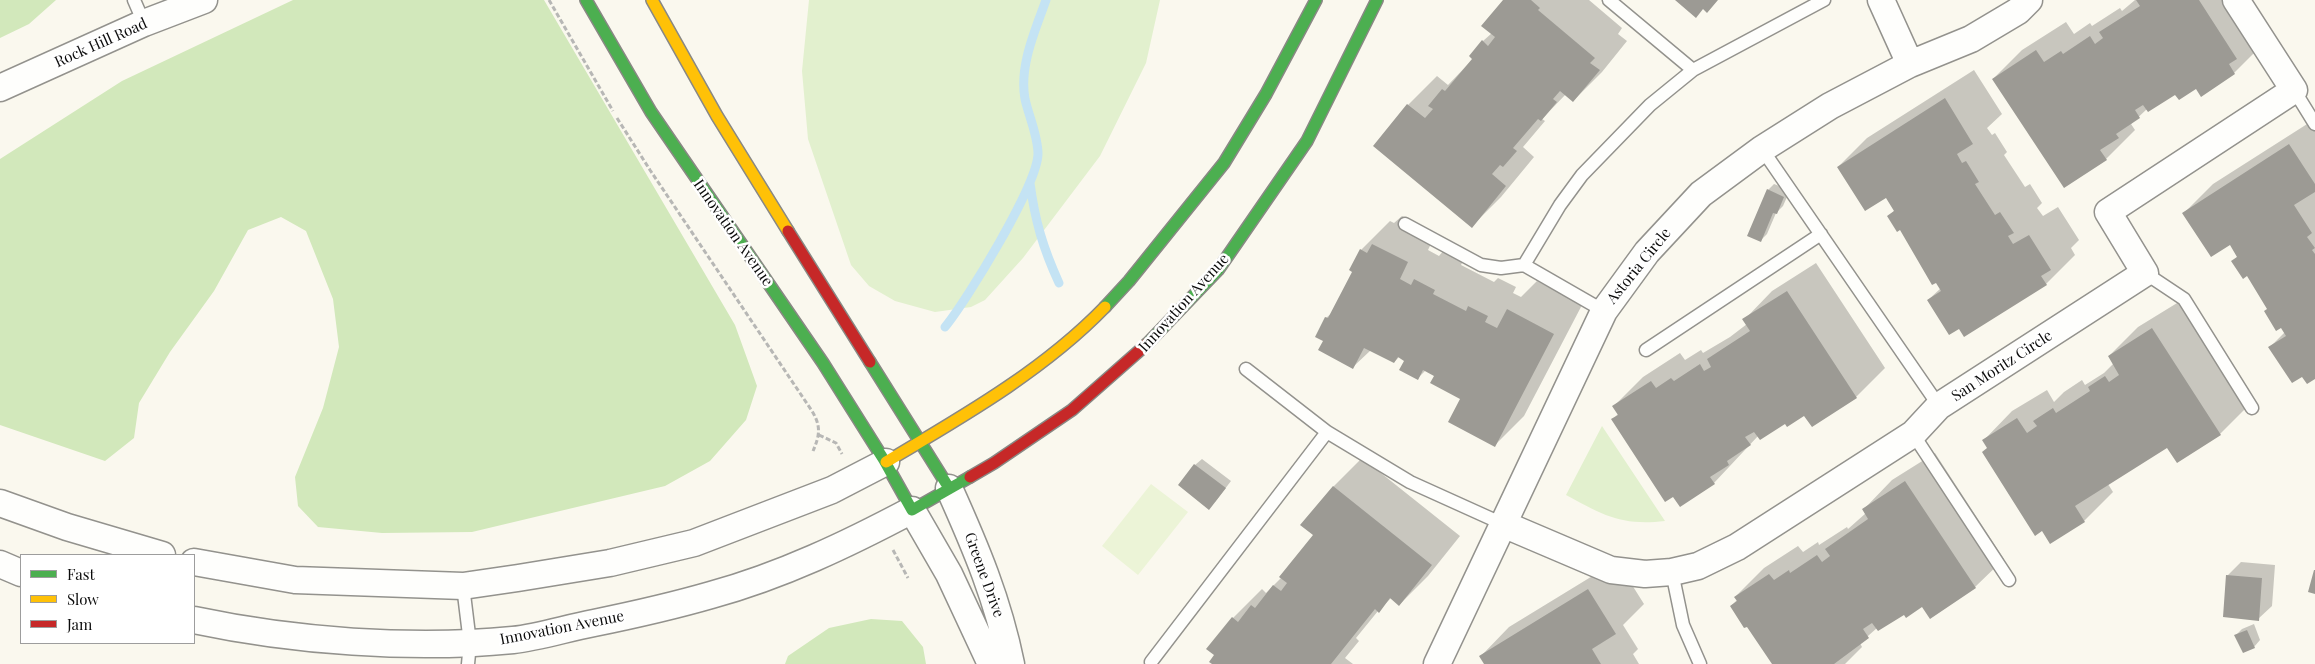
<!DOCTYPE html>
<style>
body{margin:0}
#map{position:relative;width:2315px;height:664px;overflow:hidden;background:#faf8ee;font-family:"Playfair Display",serif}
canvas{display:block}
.legend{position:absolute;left:20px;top:554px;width:175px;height:90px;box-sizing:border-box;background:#fff;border:1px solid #9d9d9d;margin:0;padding:6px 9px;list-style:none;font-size:15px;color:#0b0b0b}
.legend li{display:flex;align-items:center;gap:10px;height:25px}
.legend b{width:25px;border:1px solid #9d9d9d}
</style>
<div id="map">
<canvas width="2315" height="664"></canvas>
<ul class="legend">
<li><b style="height:6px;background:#4caf50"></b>Fast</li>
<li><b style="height:6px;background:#ffc107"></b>Slow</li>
<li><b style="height:6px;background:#c62828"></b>Jam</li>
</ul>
</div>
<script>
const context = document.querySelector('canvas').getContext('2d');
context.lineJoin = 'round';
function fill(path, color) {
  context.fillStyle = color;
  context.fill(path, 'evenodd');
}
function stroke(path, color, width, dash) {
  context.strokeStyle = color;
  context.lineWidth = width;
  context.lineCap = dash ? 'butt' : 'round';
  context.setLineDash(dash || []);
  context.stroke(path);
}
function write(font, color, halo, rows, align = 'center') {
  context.font = font + ' "Playfair Display",serif';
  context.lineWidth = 5;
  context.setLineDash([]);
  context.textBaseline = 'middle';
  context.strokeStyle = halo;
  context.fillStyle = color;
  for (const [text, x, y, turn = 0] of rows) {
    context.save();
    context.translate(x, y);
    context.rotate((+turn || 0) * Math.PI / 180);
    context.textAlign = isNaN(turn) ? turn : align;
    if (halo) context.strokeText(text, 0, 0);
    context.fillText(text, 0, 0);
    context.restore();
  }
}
fill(new Path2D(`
 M809,0H1160L1146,63L1100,156L1023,258L985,300L971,307L935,312L895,301L869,286L851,265L808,139L802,71Z
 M1602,426L1665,521C1621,526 1603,515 1566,495Z`), '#e2f0ce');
fill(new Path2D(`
 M0,0H56L29,24L0,38Z
 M293,0H544L735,325L757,386L746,420L710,461L665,486L472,532L382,533L318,527L298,506L295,477L323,408L339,347L333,299L306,231L281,217L248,230L214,291L170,352L139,403L134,438L105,461L0,425V159L122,81Z
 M871,619L902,621L923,647L926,664H785L788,656L829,628Z`), '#d2e8bb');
fill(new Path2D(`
 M1151,484L1188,512L1138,575L1102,546Z`), '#ecf4d7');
fill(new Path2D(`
 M1504,0H1589L1622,28L1618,34L1627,41L1602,72L1573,101L1566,94L1542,119L1545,121L1523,147L1534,157L1501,197L1472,226L1408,105L1437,76L1448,85L1472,60L1483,41L1492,33Z
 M2135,0H2246L2263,44L2234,73L2176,93L2147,109L2131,124L2135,130L2106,159L1993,79L2022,50L2066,22L2074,34L2090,23L2092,26L2120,8L2122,11Z
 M1974,70L2002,114L1987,128L1992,135L1995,133L2007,152L2004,155L2025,187L2030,184L2042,203L2037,208L2043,216L2058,207L2079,240L2071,248L2075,255L2046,284L1964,335L1959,327L1928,300L1941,288L1900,228L1889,216L1895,210L1886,196L1838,167L1867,138Z
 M2315,119V377L2302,375L2270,347L2285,332L2247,274L2233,261L2238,256L2230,243L2184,213L2213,184Z
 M1774,184L1790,190L1783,206L1776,213L1767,234L1760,241L1768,190Z
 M1402,216L1436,233L1428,250L1439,256L1444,250L1463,261L1461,265L1494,282L1498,278L1516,287L1513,293L1521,297L1537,281L1582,305L1524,416L1495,445L1462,398L1436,375L1426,370L1418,378L1406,360L1399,357L1394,362L1371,350L1353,367L1324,341L1326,318L1334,311L1354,271L1361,250L1390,221L1394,223Z
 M1816,263L1885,368L1856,397L1805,414L1758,436L1714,483L1613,419L1619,413L1614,406L1643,377L1680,353L1685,360L1701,350L1703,353L1730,337L1747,324L1744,320L1772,291Z
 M2182,300L2249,405L2220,434L2167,446L2108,484L2113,492L2084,521L1988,447L1984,440L2012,411L2047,390L2054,402L2064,392L2082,380L2085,385L2104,373L2114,363L2109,356L2138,327Z
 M1935,453L2004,559L1975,587L1904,613L1877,628L1860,643L1862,647L1845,664H1773L1748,625L1731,606L1737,600L1735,597L1764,568L1798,546L1803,552L1818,542L1819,545L1847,527L1848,529L1866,513L1864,509L1892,480Z
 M1362,458L1460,536L1428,576L1399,605L1391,598L1378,611L1356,638L1359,641L1345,658L1353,664H1214L1216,655L1233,618L1262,589L1266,593L1282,577L1314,535L1302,525L1334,486Z
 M1202,459L1231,481L1215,502L1195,465Z
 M1617,561L1644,604L1623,625L1638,649L1633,654L1639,664H1486L1481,656L1509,627Z
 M2241,562L2275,565L2272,606L2258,619L2227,576Z
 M2254,624L2260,640L2254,647L2236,635L2242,629Z`), '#0003');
stroke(new Path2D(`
 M1030,183C1035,221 1043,248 1059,283
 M945,327C967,300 1037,186 1038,154C1038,136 1029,117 1025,99C1019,66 1035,31 1046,0`), '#c4e3f4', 9);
fill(new Path2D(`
 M1503,0H1531L1540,8L1538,10L1595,58L1590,63L1600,70L1573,102L1560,91L1553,99L1557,102L1541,121L1538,119L1513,148L1517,151L1503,167L1500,165L1492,174L1506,186L1472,228L1373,146L1407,104L1425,118L1433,109L1428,106L1442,89L1445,91L1472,59L1469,56L1482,40L1488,46L1495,37L1481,26Z
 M1675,0H1718L1707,13L1703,9L1696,18Z
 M2136,0H2199L2237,59L2229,64L2235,74L2201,97L2196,89L2179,100L2175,95L2148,112L2143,105L2135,110L2140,118L2116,134L2119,138L2100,150L2107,160L2064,188L1992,79L2036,50L2044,62L2061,51L2063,54L2090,36L2095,44L2103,38L2099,32L2140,6Z
 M1945,98L1973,144L1957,154L1962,163L1966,161L1979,182L1975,184L1995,215L2000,212L2014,233L2008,236L2013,244L2029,235L2051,270L2041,276L2047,285L1964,337L1959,329L1949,335L1927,300L1941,291L1936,283L1932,285L1900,230L1897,232L1887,216L1894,211L1886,198L1865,211L1837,167Z
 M2289,144L2315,184V192L2294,205L2312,233L2307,237L2315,248L2312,250L2315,254V379L2307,384L2302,377L2292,383L2268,347L2286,336L2281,328L2276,331L2264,311L2267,309L2247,276L2243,279L2231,261L2237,257L2230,245L2211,257L2182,213Z
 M1767,189L1784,197L1777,214L1773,213L1761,242L1747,236Z
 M1372,244L1408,262L1400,279L1411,285L1414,279L1435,290L1433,294L1466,311L1468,306L1488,316L1485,322L1497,328L1507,309L1554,334L1495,447L1448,422L1460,399L1430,383L1434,376L1423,370L1418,380L1399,370L1404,361L1398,357L1394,363L1364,348L1353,369L1318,350L1323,341L1315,337L1325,317L1328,318L1352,272L1349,270L1360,249L1367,253Z
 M1787,291L1857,398L1812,427L1804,416L1787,427L1785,424L1760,440L1754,432L1745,437L1751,445L1727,461L1729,465L1710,477L1715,484L1680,507L1673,497L1665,502L1611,419L1618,415L1612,406L1651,381L1656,388L1671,378L1674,381L1700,364L1704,371L1711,367L1707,359L1750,331L1742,319Z
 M2152,328L2221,435L2177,463L2167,448L2075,506L2085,522L2050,544L2042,531L2035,536L1982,452L1987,448L1982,440L2017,418L2027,433L2037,426L2033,421L2053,408L2056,413L2090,391L2088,387L2105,376L2109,382L2119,375L2108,356Z
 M1194,464L1226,488L1209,510L1178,485Z
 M1905,481L1976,588L1930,619L1922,607L1906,618L1904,615L1878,631L1872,623L1863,629L1869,638L1834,664H1772L1747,627L1744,628L1730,606L1737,601L1734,597L1769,574L1774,580L1789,570L1790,573L1817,555L1822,562L1830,556L1825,549L1868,519L1862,509Z
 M1333,486L1432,565L1399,606L1390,598L1379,613L1375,609L1331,664H1212L1209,662L1214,655L1206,649L1232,617L1238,622L1251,605L1255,608L1273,585L1281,591L1287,583L1279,577L1313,535L1300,525Z
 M2314,570H2315V594L2308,592Z
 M2226,575L2262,578L2259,621L2223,617Z
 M1588,589L1616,634L1592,649L1601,664H1484L1479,656Z
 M2247,630L2255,648L2243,653L2234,635Z`), '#9c9a94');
const lane = new Path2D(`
 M134,0L144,23
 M1609,0L1693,70
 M2294,90L2315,124
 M1762,149L1939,406
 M1405,224L1481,265L1501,268L1524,265
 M2145,273L2184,299L2252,408
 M1604,311L1524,265L1560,205L1582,175L1650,105L1693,70L1824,0
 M1646,350L1821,234
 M1246,369L1327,432L1410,482L1503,524
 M1913,434L2009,580
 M1672,572L1683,625L1700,664
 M463,586L470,643L468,664
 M1151,662L1327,432`);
const street = new Path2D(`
 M1881,0L1910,64
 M0,88L144,23L204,0
 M949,488C976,548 998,600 1011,664
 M0,503L67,527L162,555
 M1503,524L1611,570L1645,574L1672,572L1698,566L1737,547L1913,434L1939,406L2145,273L2108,212L2294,90L2236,0
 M194,562L295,580L463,586L518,578L610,563L694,543L832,490L886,462
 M0,564L21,573
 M194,620C293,641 412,650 513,640C540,637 567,628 594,623C633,615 673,606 711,595C781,576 848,544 912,510L949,574L991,664
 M1437,664L1604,311L1647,252L1701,194L1762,149L1830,106L1910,64L1971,39L2018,11L2029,0`);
const fast = new Path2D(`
 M586,0L651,112L823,363L884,460L912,510L970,477
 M1105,307L1129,281L1224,163L1266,94L1316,0
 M1147,344L1218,270L1307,141L1377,0
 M870,362L949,488`);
const slow = new Path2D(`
 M652,0L717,116L788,231
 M886,462C962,417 1043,371 1105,307`);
const jam = new Path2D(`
 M788,231L870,362
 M970,477L994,463L1072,410L1147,344`);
stroke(lane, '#93928d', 15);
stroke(street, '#93928d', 29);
stroke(fast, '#898884', 14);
stroke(slow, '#898884', 14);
stroke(jam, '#898884', 14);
stroke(new Path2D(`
 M549,0L613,111
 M617,118L650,170L812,411C821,426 820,435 813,451
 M819,435L836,443L842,454
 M893,550L908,578`), '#b7b7b5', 3, [5, 2.5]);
stroke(lane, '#fefefc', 12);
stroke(street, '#fefefc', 26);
stroke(fast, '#4caf50', 11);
stroke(slow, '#ffc107', 11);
stroke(jam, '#c62828', 11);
write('15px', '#0b0b0b', '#fff', [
 ["Rock Hill Road",101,43,-24],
 ["Innovation Avenue",733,233,55],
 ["Astoria Circle",1639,266,-51],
 ["Innovation Avenue",1184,303,-48],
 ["San Moritz Circle",2002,366,-33],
 ["Greene Drive",984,575,70],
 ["Innovation Avenue",562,628,-11]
]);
</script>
